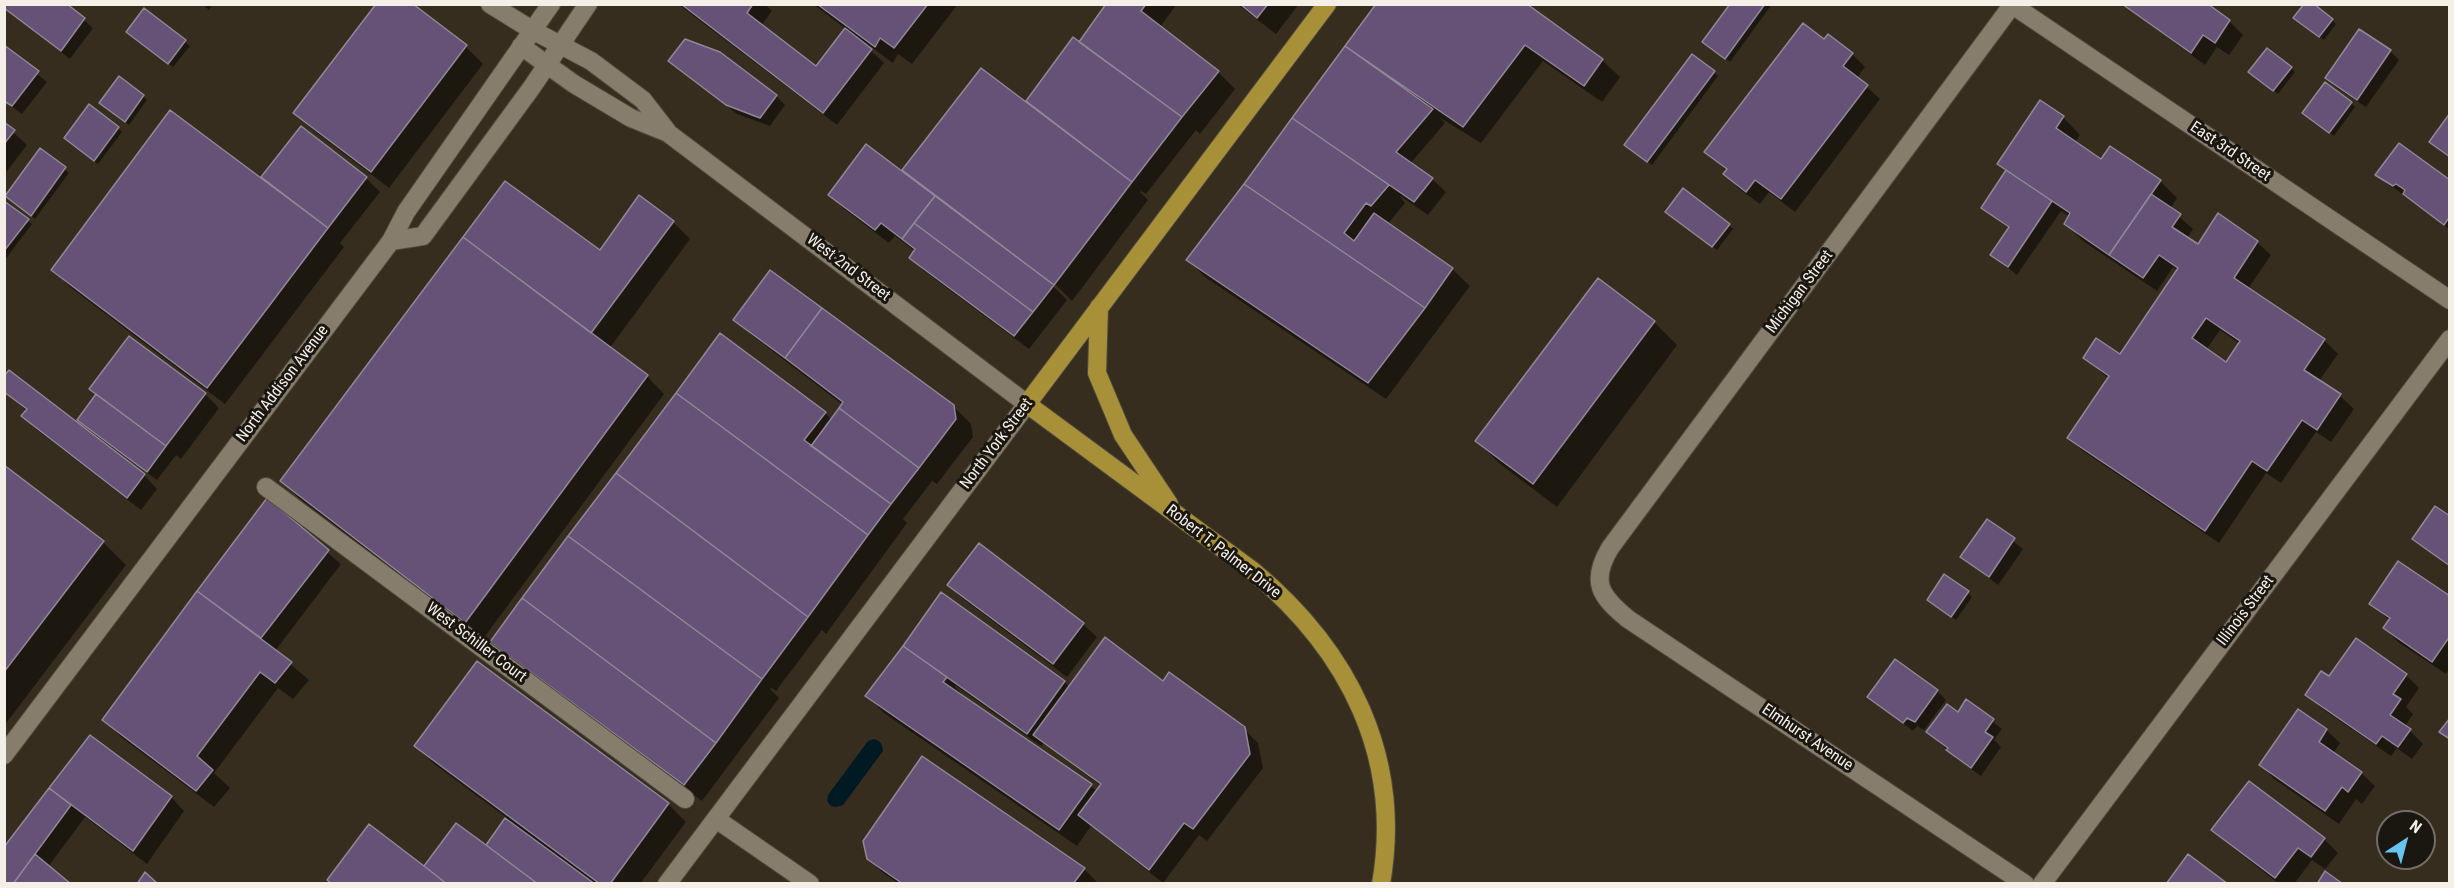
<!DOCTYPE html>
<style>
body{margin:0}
#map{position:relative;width:2454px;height:888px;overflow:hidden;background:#362d1f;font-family:"Roboto Condensed",sans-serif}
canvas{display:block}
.frame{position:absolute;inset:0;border:6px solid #f5f0e7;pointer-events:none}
.north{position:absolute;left:2376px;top:810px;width:60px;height:60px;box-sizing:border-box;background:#1a1610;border:2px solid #726d66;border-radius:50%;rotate:36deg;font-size:16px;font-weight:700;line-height:24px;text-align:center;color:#f5f0e7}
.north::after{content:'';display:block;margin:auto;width:21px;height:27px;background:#66c4ef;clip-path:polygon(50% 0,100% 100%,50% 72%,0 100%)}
</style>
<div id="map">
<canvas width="2454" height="888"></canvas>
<div class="frame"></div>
<div class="north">N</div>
</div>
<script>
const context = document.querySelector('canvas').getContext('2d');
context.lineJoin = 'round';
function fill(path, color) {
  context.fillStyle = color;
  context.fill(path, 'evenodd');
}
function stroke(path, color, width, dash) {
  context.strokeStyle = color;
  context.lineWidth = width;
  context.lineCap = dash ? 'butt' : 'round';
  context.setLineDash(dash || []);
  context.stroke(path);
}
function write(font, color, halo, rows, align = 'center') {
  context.font = font + ' "Roboto Condensed",sans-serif';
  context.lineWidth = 6;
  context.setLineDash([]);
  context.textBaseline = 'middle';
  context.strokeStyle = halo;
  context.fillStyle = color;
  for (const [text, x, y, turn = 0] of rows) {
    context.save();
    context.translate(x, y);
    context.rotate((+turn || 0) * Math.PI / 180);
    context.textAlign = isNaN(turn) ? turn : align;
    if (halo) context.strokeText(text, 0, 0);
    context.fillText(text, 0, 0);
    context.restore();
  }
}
fill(new Path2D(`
 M874,739C881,741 882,744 883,751L843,805L836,807L831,806L827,801L828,795L868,741Z`), '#001a23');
fill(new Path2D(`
 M65,4L93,28L70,59L4,7Z
 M202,4H213L209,10Z
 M411,4L466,47L483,64L389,188L313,130L295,113Z
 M678,4H765L772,11L761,26L816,68L846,29L813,4H958L912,64L898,54L893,63L871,47L869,49L884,63L837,125Z
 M1108,4H1177L1160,27L1218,72L1235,89L1200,134L1196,130L1146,194L1141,191L1140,192L1148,200L1072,301L1053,282V286L1067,300L1029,349L924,271L911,257L915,251L895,236L889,243L844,209L830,195L910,179L912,178L904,170L1033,109L1034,108L1028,101L1084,47Z
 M1237,4H1299L1276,34Z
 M1378,4H1535L1531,9L1602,60L1620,77L1602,102L1543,61L1481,143L1439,117L1445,123L1410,164L1432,179L1446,192L1428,215L1399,195L1405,203L1387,225L1452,269L1470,286L1386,399L1205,277L1188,260Z
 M1732,4H1772L1730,62L1708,46Z
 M2122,4H2205L2229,21L2243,35L2229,55L2217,47L2205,65Z
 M144,10L190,46L173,67L132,36Z
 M2332,20L2336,24L2324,40L2299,22Z
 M1824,41L1852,54L1865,67L1857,78L1880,99L1795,212L1769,192L1760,204L1738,188L1725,174L1727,171L1706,152Z
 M4,47L47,82L22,114L4,101Z
 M2390,51L2399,60L2366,107L2336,87L2327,78Z
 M670,61L776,96L785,105L770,126L737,114Z
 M2291,68L2295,72L2278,94L2255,76Z
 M1714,72L1718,76L1652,165L1630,149Z
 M143,96L147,100L129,125L105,107Z
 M2351,103L2355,107L2334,136L2308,117Z
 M2063,117L2080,135L2075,142L2102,161L2160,181L2177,198L2170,209L2193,229L2187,238L2199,246L2257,242L2271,255L2248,289L2324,340L2338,354L2319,381L2340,396L2354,409L2331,442L2316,432L2281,483L2266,473L2219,543L2083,451L2069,438L2109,379L2085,358L2121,356L2178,271L2173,267L2157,291L2083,241L2065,223L2070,217L2061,211L2017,275L1992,255L2009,229L1983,208L2007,172L1999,164ZM2220,330L2240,344L2227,364L2206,350Z
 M4,124L27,145L4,175Z
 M118,128L122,132L98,164L70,142Z
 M41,150L69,173L35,219L11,200Z
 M2377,174L2450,182V230L2404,193L2403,194L2386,183Z
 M263,177L366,178L380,192L340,243L344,247L225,404L70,287L53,270L273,189L274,188Z
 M1683,190L1733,229L1717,250L1672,216Z
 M4,203L32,224L4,261Z
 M673,222L690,239L609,349L647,376L664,394L483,639L299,498L282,481L600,252Z
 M735,320L953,406L971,424L973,437L937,484L932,481L903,519L907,523L826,634L822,630L776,691L772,688L770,689L779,698L702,801L509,659L492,642L825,413L832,420L843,405L749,333Z
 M1654,322L1677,345L1557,507L1500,464L1477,441Z
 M129,338L205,394L219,408L181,459L176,455L157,480L92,433L79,420L98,395Z
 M4,391L144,475L157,489L141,510L37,430L23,416L27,411Z
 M4,467L103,542L126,565L4,726Z
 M267,501L341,564L275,651L309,680L293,699L278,688L214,773L230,788L214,807L121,737L104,719Z
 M2450,517V567L2414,539Z
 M1987,521L2023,549L1998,585L1962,557Z
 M949,585L1083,624L1097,637L1067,677L962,598Z
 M1968,593L1972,597L1956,620L1929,600Z
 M2450,598V669L2446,674L2398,642L2385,628L2390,621L2371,603Z
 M904,646L1064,682L1070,687L1163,683L1244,729L1258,743L1263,768L1207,841L1199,835L1163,883L1091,826L1077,846L884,713L867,696ZM956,686L1041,746L1044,743L1101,786L1097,791L962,697L963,695L955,687Z
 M478,663L668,804L686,822L640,884H333L429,872L487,847L507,818L433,763L416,746Z
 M2406,675L2419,688L2406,707L2413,714L2405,726L2423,744L2412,759L2397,748L2391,756L2321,708L2307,694L2330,679Z
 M1937,691L1946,700L1924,730L1917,726L1913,731L1869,697Z
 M1967,701L2002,729L1994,740L2001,747L1981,776L1957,759L1928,732L1958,714Z
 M2298,711L2326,730L2340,743L2333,754L2361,773L2375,786L2362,804L2356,799L2339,824L2274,779L2261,765Z
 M90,737L171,797L184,811L147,864L85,817L48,867L4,850Z
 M2249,783L2324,839L2338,853L2325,869L2312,860L2294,884H2279L2227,843L2213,830Z
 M868,858L1084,869L1097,882L899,884L882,872Z`), '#0007');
const building = new Path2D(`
 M4,4H67L85,18L61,51L4,8Z
 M376,4H413L467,45L371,172L293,113Z
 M681,4H753L747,13L816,66L845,28L872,49L823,113Z
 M817,4H928L894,48L880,38L875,47Z
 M1106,4H1146L1141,11L1219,71L1182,117L1079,42Z
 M1240,4H1268L1257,18Z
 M1376,4H1527L1603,59L1584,86L1525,45L1463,127L1345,46Z
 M1730,4H1765L1725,59L1702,42Z
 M2122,4H2208L2230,20L2215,43L2203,35L2191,53Z
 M2304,4H2314L2333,19L2319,37L2293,18Z
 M144,8L186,40L168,64L126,32Z
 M1803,23L1824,39L1828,34L1853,53L1843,66L1868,85L1781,199L1755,180L1746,192L1723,174L1727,169L1704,152Z
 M2359,29L2391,50L2357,100L2325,78Z
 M1073,37L1182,117L1132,182L1026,101Z
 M685,39L720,52L777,95L760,118L726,105L668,61Z
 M4,45L39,71L12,106L4,101Z
 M1345,46L1433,109L1396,152L1433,178L1414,202L1292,118Z
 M2267,48L2292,67L2273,91L2248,72Z
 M1692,54L1715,71L1647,162L1624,145Z
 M981,68L1132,182L1054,285L902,170Z
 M119,76L144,95L125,122L99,103Z
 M2325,82L2352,102L2329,133L2302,113Z
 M2040,100L2064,116L2056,128L2101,159L2110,146L2161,180L2109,255L2064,224L2070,213L1997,164Z
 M89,104L119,127L94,161L64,138Z
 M170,110L328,228L207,388L51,270Z
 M2450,113V157L2429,142Z
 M1292,118L1389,185L1371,206L1366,203L1344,233L1354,241L1374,213L1453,268L1425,308L1244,184Z
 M4,122L15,130L4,144Z
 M301,126L367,177L328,228L261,177Z
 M2399,143L2450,180V216L2444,225L2403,194L2405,190L2396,184L2393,186L2375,175Z
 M866,144L935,196L902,239L881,223L875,230L828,195Z
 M40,148L66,167L31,216L5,196Z
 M2006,170L2052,201L2008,267L1990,255L2009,227L1981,208Z
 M505,181L600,250L639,195L674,221L591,333L463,237Z
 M1244,184L1425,308L1368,383L1186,260Z
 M1683,188L1730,224L1712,247L1665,212Z
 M2151,194L2181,214L2172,227L2198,244L2218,213L2258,241L2234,278L2325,339L2304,370L2341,394L2317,430L2302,420L2267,471L2252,461L2205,531L2067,438L2109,376L2083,358L2096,338L2120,354L2178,268L2159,255L2143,278L2109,255ZM2206,318L2240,341L2226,362L2192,338Z
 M935,196L1054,285L1033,312L914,223Z
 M4,201L29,219L4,251Z
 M914,223L1033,312L1014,336L909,258L915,249L902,239Z
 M463,237L648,375L465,623L280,481Z
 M770,270L822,308L785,358L733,320Z
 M1598,278L1655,321L1533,484L1475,441Z
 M822,308L954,405L956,419L919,468L839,408L843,402L785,358Z
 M720,333L826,412L804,440L891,504L868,535L676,393Z
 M129,336L206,393L166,446L89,389Z
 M9,370L145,474L127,498L21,416L27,409L4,392V376Z
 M676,393L868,535L808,617L616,473Z
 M96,394L166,446L147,472L77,420Z
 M839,408L919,468L891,504L811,446Z
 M4,465L104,541L4,672Z
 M616,473L808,617L762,679L568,536Z
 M267,498L329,550L261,638L197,591Z
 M2435,506L2450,516V566L2412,539Z
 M1987,519L2015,538L1989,577L1960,557Z
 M568,536L762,679L716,743L522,598Z
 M979,543L1084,623L1053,664L947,585Z
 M2398,561L2450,596V636L2432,662L2383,628L2390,618L2369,604Z
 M1944,574L1969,591L1951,617L1927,600Z
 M197,591L292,662L275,683L260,672L197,756L213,770L196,791L102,720Z
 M941,592L1065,681L1027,734L903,646Z
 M522,598L716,743L684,785L490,642Z
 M1105,637L1163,681L1169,672L1245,727L1250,754L1193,829L1184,823L1149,870L1078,815L1101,784L1033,735Z
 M2356,638L2407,674L2393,694L2401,699L2390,715L2411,729L2398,747L2382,736L2376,744L2305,695L2321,671L2329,676Z
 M903,646L947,677L943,682L1092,784L1059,830L865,696Z
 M1895,659L1938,690L1915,722L1907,718L1903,723L1867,697Z
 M477,661L669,803L610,884H600L414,746Z
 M1966,699L1994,719L1985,732L1993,737L1971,768L1946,750L1948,748L1926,732L1947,704L1958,712Z
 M2298,709L2327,729L2319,742L2362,772L2348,792L2342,787L2325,811L2259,765Z
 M2450,718V739L2439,732Z
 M90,735L172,796L133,851L49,788Z
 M922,756L1085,868L1073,884H903L867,859L863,841Z
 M2249,781L2325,838L2311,857L2298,848L2275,878L2211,830Z
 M49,788L71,805L13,884H4V847Z
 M505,818L595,884H538L486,845Z
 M456,823L486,845L538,884H447L424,866Z
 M369,824L424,866L447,884H332L327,880Z
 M35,854L71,884H13Z
 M2188,854L2228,884H2166Z
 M2325,871L2343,884H2317Z
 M145,872L158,884H137Z`);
fill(building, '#675277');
stroke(building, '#908797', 1.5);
const minor = new Path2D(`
 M490,4L532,30L591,61L643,100L667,131
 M2011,4L2450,300
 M2013,4L1610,548C1590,582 1600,596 1628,619L2025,884
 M521,46L574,84L631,118L668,133L1027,404L667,884
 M391,241L423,236L532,87L588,4
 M266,487L685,799
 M4,755L391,241L406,212L551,4
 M716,819L810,884
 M2042,884L2450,339`);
const major = new Path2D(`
 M1327,4L1027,404L1253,571C1349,651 1403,757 1381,884
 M1099,307L1097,373L1123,435L1169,504`);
stroke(minor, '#514a3e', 20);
stroke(major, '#514a3e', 20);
stroke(minor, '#867d6c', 18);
stroke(major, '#a79038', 18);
write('16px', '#f5f0e7', '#1a1610', [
 ["East 3rd Street",2230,152,34],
 ["West 2nd Street",848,268,37],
 ["Michigan Street",1800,292,-53],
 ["North Addison Avenue",283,384,-53],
 ["North York Street",997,444,-53],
 ["Robert T. Palmer Drive",1223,552,38],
 ["Illinois Street",2246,611,-53],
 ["West Schiller Court",476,643,37],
 ["Elmhurst Avenue",1807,738,34]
]);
</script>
